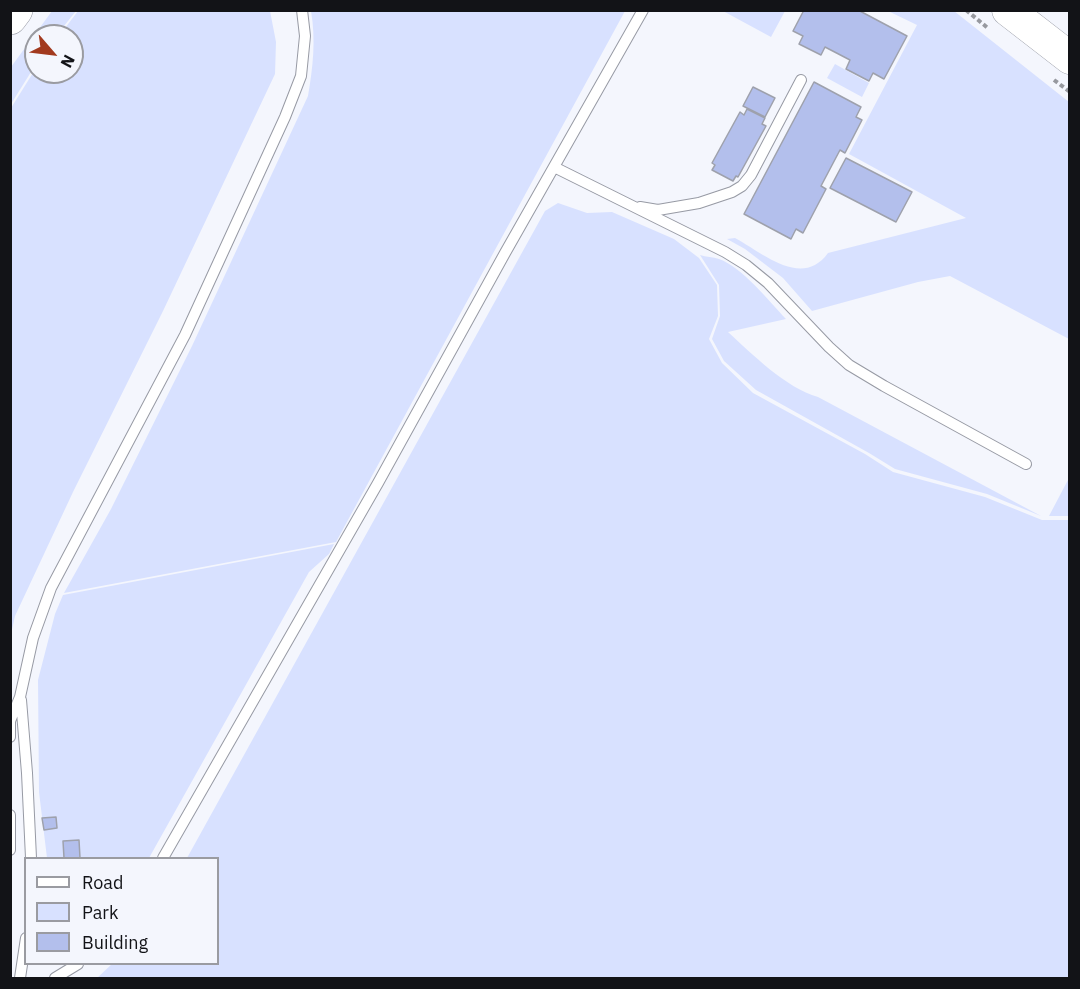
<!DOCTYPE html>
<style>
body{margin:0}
#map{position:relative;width:1080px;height:989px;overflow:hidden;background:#f4f6fd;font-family:"IBM Plex Sans",sans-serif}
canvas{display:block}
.frame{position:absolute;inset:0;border:12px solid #121317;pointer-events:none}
.legend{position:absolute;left:24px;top:857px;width:195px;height:108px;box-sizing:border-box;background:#f4f6fd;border:2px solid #9a9ba1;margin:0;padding:8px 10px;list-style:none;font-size:18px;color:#121317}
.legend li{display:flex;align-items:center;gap:12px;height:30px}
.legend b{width:30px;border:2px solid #9a9ba1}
.north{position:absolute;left:24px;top:24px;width:60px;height:60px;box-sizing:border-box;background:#f4f6fd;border:2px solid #9a9ba1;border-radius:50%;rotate:118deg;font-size:16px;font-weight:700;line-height:24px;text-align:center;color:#121317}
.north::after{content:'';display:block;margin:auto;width:21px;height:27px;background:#a23a1f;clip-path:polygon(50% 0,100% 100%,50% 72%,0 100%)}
</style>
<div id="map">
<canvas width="1080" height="989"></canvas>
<div class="frame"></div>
<ul class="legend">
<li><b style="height:8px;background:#fff"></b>Road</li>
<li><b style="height:16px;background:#d8e1ff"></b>Park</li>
<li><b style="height:16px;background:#b3bfec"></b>Building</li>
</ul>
<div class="north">N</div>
</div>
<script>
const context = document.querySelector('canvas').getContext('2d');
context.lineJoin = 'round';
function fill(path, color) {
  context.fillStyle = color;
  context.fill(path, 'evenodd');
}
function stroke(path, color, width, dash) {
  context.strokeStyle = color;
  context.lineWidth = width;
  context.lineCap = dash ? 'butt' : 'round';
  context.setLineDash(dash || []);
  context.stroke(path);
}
fill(new Path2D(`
 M52,11H76L56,36H36V64L11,104V67Z
 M78,11H270L276,42L275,74L163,311L73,492L15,616L11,634V108L36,68V72H72V36H59Z
 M311,11H625L336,542L64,593L111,509L192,346L308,96C313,67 316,40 311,11Z
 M723,11L785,10V11L771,37Z
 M888,11H954L1069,102V339L950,276L918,282L812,311L783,278L745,249L727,239L735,238C763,253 802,289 828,253L966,218L849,154L917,25Z
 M835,64L869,83L862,97L827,78Z
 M558,203L587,213L612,212L674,239L699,258L717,285L718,316L709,339L722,363L753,393L865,454L893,472L985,497L1042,520H1069V978H97L112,964H218V858H187L545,211Z
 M700,255C706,257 713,257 719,259C742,267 769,301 786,319L728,332C752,354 786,388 818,397L1041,516L987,494L895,469L869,453L756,390L724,361L712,339L720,316L719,285Z
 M1069,478V516H1049Z
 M334,544L329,554L309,572L149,858H47L39,792L38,680L55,614L63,595Z`), '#d8e1ff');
const building = new Path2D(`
 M804,10H858L907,36L884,79L873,73L869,81L846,69L850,60L825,47L821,55L799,44L803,36L793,31Z
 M814,82L861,107L856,117L862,120L845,153L840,150L821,186L826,189L803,233L796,229L791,239L744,214Z
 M753,87L775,98L765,117L743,106Z
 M747,109L765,118L762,124L766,126L738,177L736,176L733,181L712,170L715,165L712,163L740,112L744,115Z
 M846,158L912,192L896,222L830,188Z
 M56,817L57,828L44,830L42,818Z
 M79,840L80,858H64L63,841Z`);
fill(building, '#b3bfec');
stroke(building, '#9ea1ac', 1.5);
const lane = new Path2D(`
 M554,167L725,252L746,265L768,283L829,347L849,365L884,386L1026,464
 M640,207L658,210L699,203L732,192L742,186L751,175L801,80
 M21,700L27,773L31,858
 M10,721L20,697L33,638L51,588L185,335L285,117L301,76L305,36L302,10
 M10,722V737
 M10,815V850
 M163,858L378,483L505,253L643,10
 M20,978L26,938
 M55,978L78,964`);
const secondary = new Path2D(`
 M1008,10L1070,58`);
const highway = new Path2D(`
 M10,18L16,10`);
stroke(lane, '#979aa4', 12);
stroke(secondary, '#979aa4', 33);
stroke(highway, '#979aa4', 34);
stroke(new Path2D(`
 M966,10L989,29
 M1054,80L1070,92`), '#97999f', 4, [4.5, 3]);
stroke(lane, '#fff', 10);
stroke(secondary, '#fff', 32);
stroke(highway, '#fff', 33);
</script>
